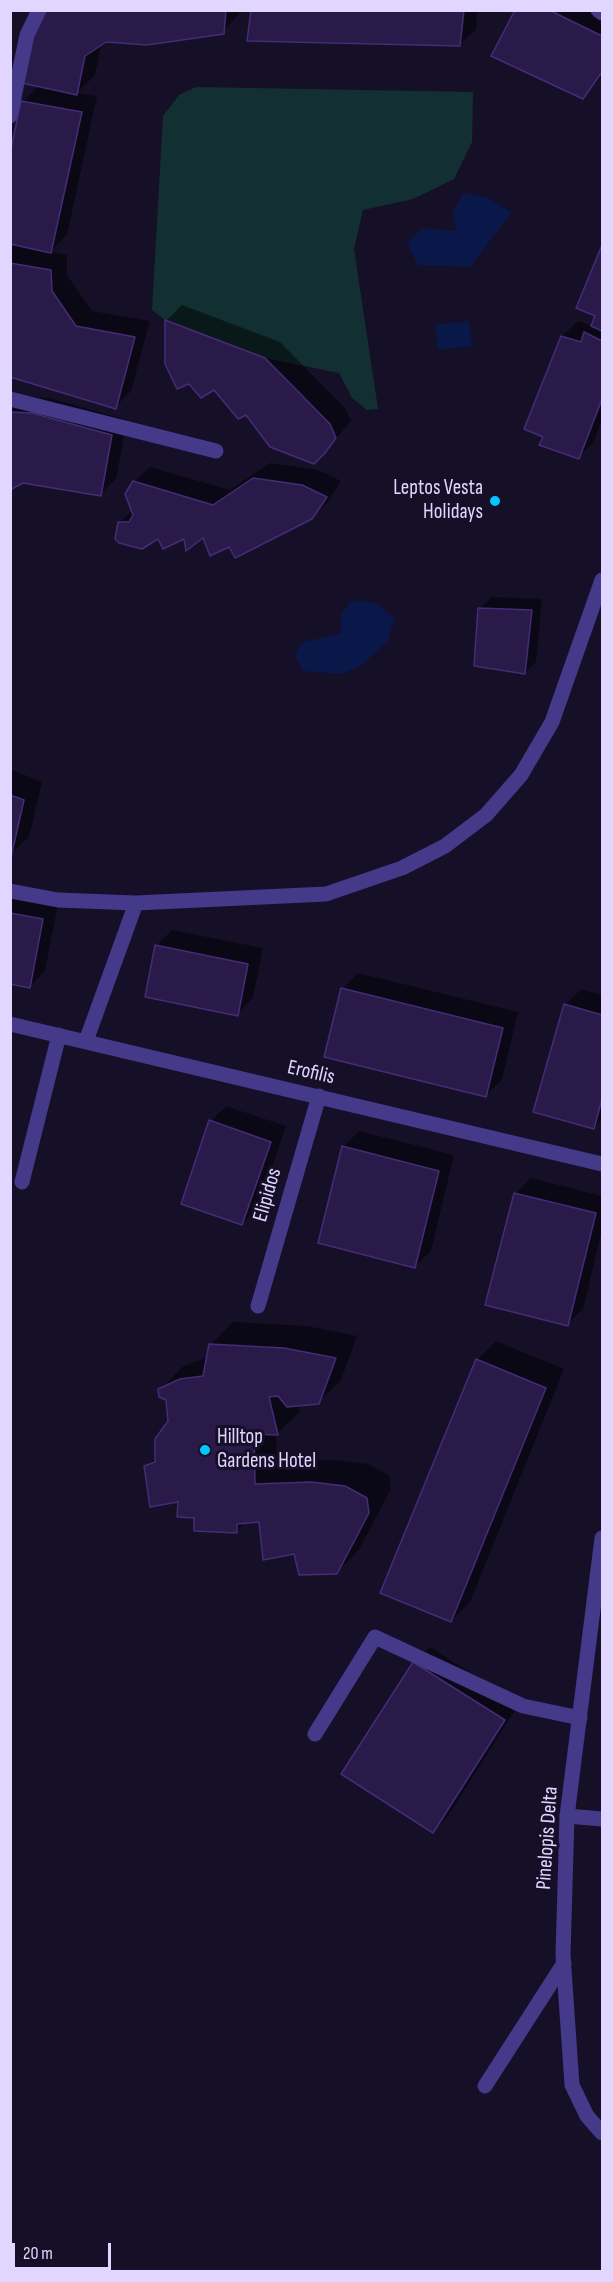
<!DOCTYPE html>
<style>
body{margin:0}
#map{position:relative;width:613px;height:2282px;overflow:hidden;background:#160f28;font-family:"Sofia Sans Condensed",sans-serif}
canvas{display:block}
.frame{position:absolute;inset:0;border:12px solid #e0d6ff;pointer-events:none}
.scale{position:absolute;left:12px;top:2243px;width:99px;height:27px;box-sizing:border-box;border:3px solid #e0d6ff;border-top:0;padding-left:8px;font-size:18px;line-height:21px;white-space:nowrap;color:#e0d6ff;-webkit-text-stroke:4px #160f28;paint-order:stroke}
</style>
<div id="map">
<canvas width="613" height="2282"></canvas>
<div class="frame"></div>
<div class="scale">20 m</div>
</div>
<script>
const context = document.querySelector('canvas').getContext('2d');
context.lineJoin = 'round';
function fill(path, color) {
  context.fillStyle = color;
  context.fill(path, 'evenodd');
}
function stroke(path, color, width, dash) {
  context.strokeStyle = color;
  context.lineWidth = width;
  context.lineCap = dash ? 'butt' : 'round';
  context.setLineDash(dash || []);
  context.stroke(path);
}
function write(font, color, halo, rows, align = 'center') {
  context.font = font + ' "Sofia Sans Condensed",sans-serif';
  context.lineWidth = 6;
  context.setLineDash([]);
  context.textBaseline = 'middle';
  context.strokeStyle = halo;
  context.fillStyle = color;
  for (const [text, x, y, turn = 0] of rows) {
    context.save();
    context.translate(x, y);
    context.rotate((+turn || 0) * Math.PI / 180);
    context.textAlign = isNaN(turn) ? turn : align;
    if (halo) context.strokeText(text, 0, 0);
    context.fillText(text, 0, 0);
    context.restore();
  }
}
fill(new Path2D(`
 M196,87L473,92L472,142L454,179L413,199L363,210L354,249L378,409L367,410L352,398L339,373L265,358L165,320L152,310L163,116L179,95Z`), '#123032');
fill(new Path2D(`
 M463,193L486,197L512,212L470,267L418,265L407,243L423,228L456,231L453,213Z
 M469,321L472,346L438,350L435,325Z
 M352,600L375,603L395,618L387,642L361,666L341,674L303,671L295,655L300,644C315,637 328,639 342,632L340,616Z`), '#091848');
fill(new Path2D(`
 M32,10H243L223,32L105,40L102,42L95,75L77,93L97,96L67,235L50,252L67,255V275L92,311L150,321L131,391L115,407L10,375V162L23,102L39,85Z
 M252,10H477L476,29L460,44Z
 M517,10H597L602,13V76L583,97Z
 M602,249V420L594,442L578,457L545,436L562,336L578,321L593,326L597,315L578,308Z
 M182,305L280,342L345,408L351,421L329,447L247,413L166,321Z
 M29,397L49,398L127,420L116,479L100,494L23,481L10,489V407Z
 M270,463L318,470L341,481L328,502L311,518L229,545L204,536L159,537L119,523L133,510L134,482L150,467L230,490Z
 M491,597L542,599L536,662L525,673L480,609Z
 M10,769L42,782L29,837L10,855Z
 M10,894L58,904L45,971L29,987L10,983Z
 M172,930L263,948L253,998L237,1014L156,946Z
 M358,973L518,1012L502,1080L486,1095L343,988Z
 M581,989L602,995V1119L593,1128L565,1005Z
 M226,1106L286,1126L258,1208L242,1223L211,1121Z
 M359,1131L454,1155L431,1251L415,1266L343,1147Z
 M531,1178L602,1196V1230L583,1309L567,1324L515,1194Z
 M233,1322L307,1326L357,1336L341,1380L318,1403L298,1405L300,1412L276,1434L277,1462L334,1460L368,1464L389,1475L391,1489L359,1550L336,1573L295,1553L261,1521L246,1522L236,1532L196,1516L146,1467L157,1456L170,1422L168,1400L160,1390L182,1367L208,1357L211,1344Z
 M496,1341L564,1369L470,1602L451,1621L477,1360Z
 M430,1647L519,1704L448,1816L433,1831L414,1663Z`), '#0007');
const building = new Path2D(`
 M31,10H226L224,34L147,45L106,42L85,56L77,95L22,83Z
 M251,10H464L460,46L247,41Z
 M515,10H549L602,36V72L583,99L491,56Z
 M21,101L82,112L51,253L10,244V154Z
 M602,245V331L591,326L595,316L576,308Z
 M10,263L51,270L52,291L76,326L135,337L116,409L10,377Z
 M165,320L265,358L330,424L336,438L325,453L314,464L270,447L246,415L238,419L214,390L201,398L189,384L177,389L165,364Z
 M584,332L602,341V399L579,459L539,445L543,437L524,429L561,336L581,342Z
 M10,412L32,413L112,435L101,496L23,483L10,490Z
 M253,478L302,485L327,497L312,519L235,558L229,547L210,556L203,538L186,551L184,539L163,549L158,539L142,549L119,543L115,539L118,522H129L133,515L125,494L133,481L213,505Z
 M478,608L532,610L525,674L474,666Z
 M10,795L24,800L11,857H10Z
 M10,913L43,919L30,988L10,984Z
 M155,945L248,964L238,1016L145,997Z
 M341,988L503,1028L486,1097L324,1057Z
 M564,1004L602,1015V1099L594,1129L533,1112Z
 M209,1120L271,1142L242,1225L181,1204Z
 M342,1146L439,1171L415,1268L318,1243Z
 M514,1193L596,1213L568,1326L485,1305Z
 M209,1344L284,1348L336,1358L319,1404L287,1407L278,1396L269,1397L278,1435L254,1434L255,1484L311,1482L345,1486L367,1498L369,1513L337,1574L299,1575L294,1554L263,1560L259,1522L237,1524V1533L194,1531V1518L177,1517L178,1502L150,1507L144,1466L155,1462V1439L168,1421L166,1400L159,1397L158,1389L180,1379L203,1376Z
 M476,1359L546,1388L451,1622L380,1593Z
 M413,1662L505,1720L433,1833L341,1774Z`);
fill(building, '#2a1a4a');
stroke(building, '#442c76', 1.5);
stroke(new Path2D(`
 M10,399L216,451
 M567,1816L602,1819`), '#453989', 15);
stroke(new Path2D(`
 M598,10L602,13
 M10,116L27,35L39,10
 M10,891L58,900L136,903L326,894L402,868L445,846L486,815L521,775L552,722L602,580
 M10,1024L602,1164
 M86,1041L136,903
 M22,1182L59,1035
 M258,1306L319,1096
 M315,1734L375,1637L523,1706L580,1718
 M485,2086L564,1963`), '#453989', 15);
stroke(new Path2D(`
 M602,1538L567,1816L563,1955L572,2085L587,2116L602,2133`), '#453989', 15);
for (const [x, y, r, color] of [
 [495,501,6,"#02c7ff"],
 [205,1450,6,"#02c7ff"]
]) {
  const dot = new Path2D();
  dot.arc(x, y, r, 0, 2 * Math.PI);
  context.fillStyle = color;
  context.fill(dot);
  stroke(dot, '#160f28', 2);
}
write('21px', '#e0d6ff', '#160f28', [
 ["Leptos Vesta",483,489],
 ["Holidays",483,513],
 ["Hilltop",217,1438,"left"],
 ["Gardens Hotel",217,1462,"left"]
], 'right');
write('21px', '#e0d6ff', '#160f28', [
 ["Erofilis",311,1073,13],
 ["Elipidos",268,1195,-74],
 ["Pinelopis Delta",548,1838,-86]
]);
</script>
